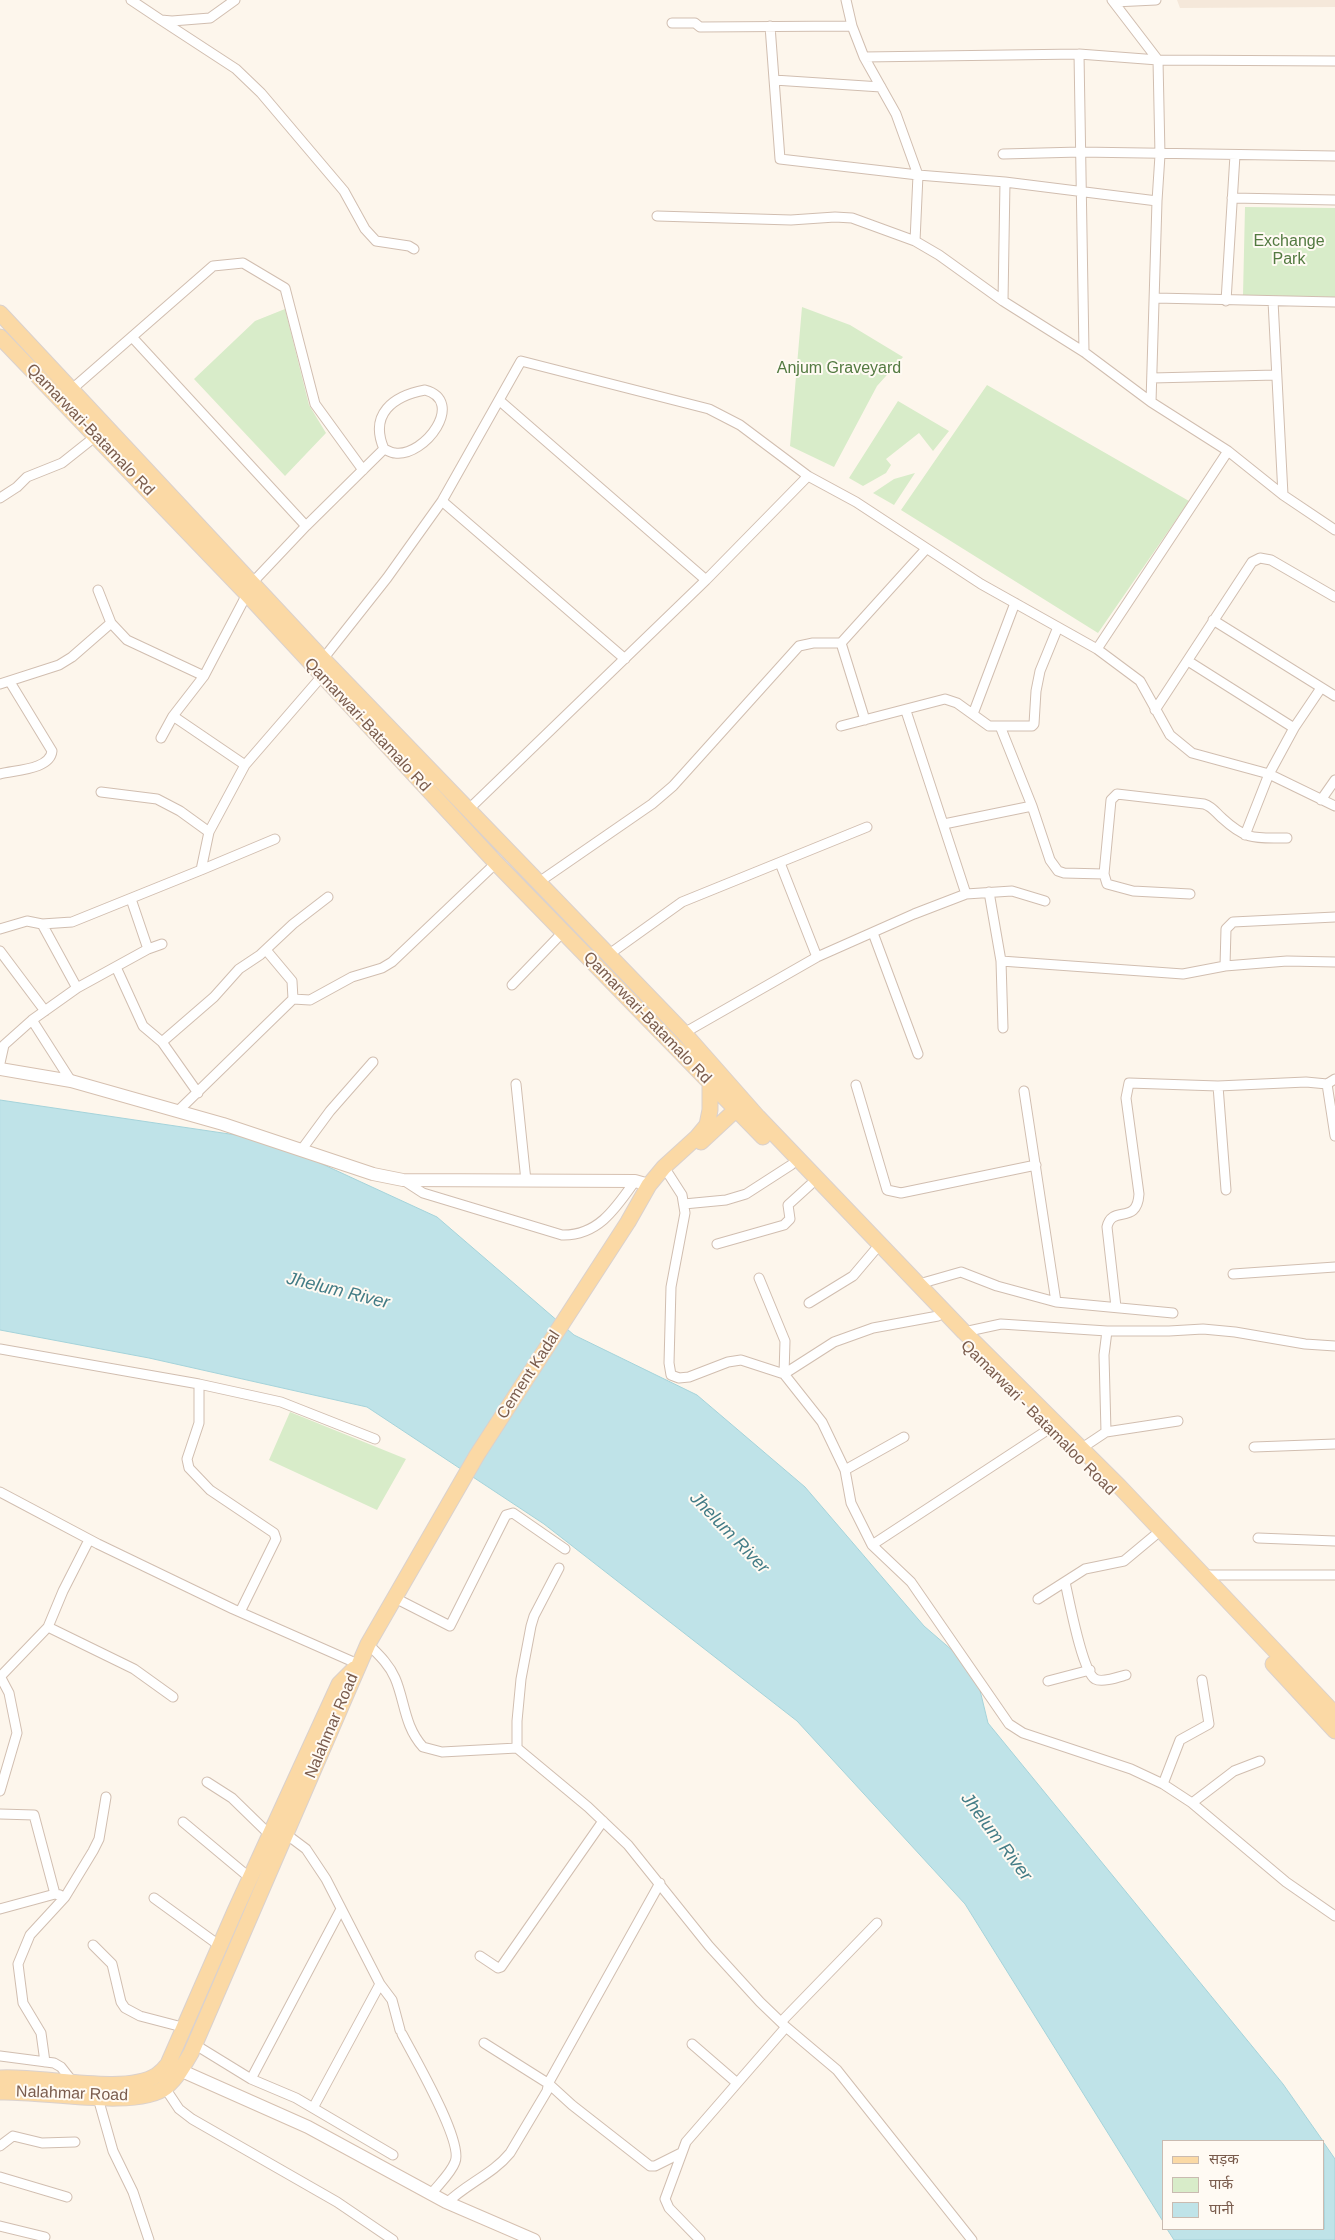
<!DOCTYPE html>
<meta charset="utf-8">
<style>
body{margin:0}
#map{position:relative;width:1335px;height:2240px;overflow:hidden;background:#fdf6ec;font-family:Arial,"Noto Sans Devanagari",sans-serif}
canvas{display:block}
.legend{position:absolute;left:1162px;top:2140px;width:162px;height:90px;box-sizing:border-box;background:#fffaf3;border:1px solid #cabbb1;margin:0;padding:6px 9px;list-style:none;font-size:15px;color:#7a5c4d}
.legend li{display:flex;align-items:center;gap:10px;height:25px}
.legend b{width:25px;border:1px solid #cabbb1}
</style>
<div id="map">
<canvas width="1335" height="2240"></canvas>
<ul class="legend">
<li><b style="height:6px;background:#fbd9a5"></b>सड़क</li>
<li><b style="height:14px;background:#d8ecc9"></b>पार्क</li>
<li><b style="height:14px;background:#bfe3e8"></b>पानी</li>
</ul>
</div>
<script>
const context = document.querySelector('canvas').getContext('2d');
context.lineJoin = 'round';
function fill(path, color) {
  context.fillStyle = color;
  context.fill(path, 'evenodd');
}
function stroke(path, color, width, dash) {
  context.strokeStyle = color;
  context.lineWidth = width;
  context.lineCap = dash ? 'butt' : 'round';
  context.setLineDash(dash || []);
  context.stroke(path);
}
function write(font, color, halo, rows, align = 'center') {
  context.font = font + ' Arial,sans-serif';
  context.lineWidth = 4;
  context.setLineDash([]);
  context.textBaseline = 'middle';
  context.strokeStyle = halo;
  context.fillStyle = color;
  for (const [text, x, y, turn = 0] of rows) {
    context.save();
    context.translate(x, y);
    context.rotate((+turn || 0) * Math.PI / 180);
    context.textAlign = isNaN(turn) ? turn : align;
    if (halo) context.strokeText(text, 0, 0);
    context.fillText(text, 0, 0);
    context.restore();
  }
}
fill(new Path2D(`
 M1177,0H1335V7L1180,8Z`), '#f5e8da');
fill(new Path2D(`
 M1245,207L1335,208V297L1243,295Z
 M802,307L850,325L903,357L877,386L834,467L790,446Z
 M285,309L309,405L326,433L285,476L194,379L255,321Z
 M987,385L1189,501L1098,633L901,510Z
 M898,401L949,431L933,451L919,433L886,459L891,465L886,473L863,486L849,478Z
 M915,473L894,505L873,493L894,479Z
 M290,1412L406,1459L377,1510L269,1460Z`), '#d8ecc9');
const water = new Path2D(`
 M0,1100L270,1140L437,1217L574,1335L697,1395L805,1487L924,1626L975,1670L988,1723L1283,2084L1323,2141H1164V2223L965,1904L797,1721L544,1524L367,1407L149,1358L0,1330Z
 M1324,2143L1335,2159V2240H1174L1167,2229H1324Z`);
fill(water, '#bfe3e8');
stroke(water, '#a5d3da', 1);
const street = new Path2D(`
 M131,0L161,20L172,21L210,18L235,0
 M846,0L852,26L864,57L896,114L918,175L915,241L939,255L1003,301L1084,352L1151,402L1228,451L1283,495L1335,530
 M1112,0L1158,60L1160,155L1157,201L1151,402
 M1114,2L1156,0
 M161,20L236,69L261,93L344,191L365,229L376,241L409,246L414,249
 M672,23H695L700,27L852,26
 M770,26L780,159L918,175L1005,182L1157,201
 M1079,54L1084,352
 M864,57L1079,54L1158,60L1335,61
 M774,80L881,87
 M1003,154L1080,152L1335,156
 M1232,198L1335,200
 M657,216L791,220L835,217L852,218L915,241
 M1155,298L1335,302
 M1003,301L1005,182
 M1226,301L1235,155
 M1273,301L1283,495
 M132,337L306,526
 M1152,378L1276,375
 M71,390L213,266L243,263L285,288L315,404L363,470
 M425,390C466,401 425,457 395,453C391,453 387,450 384,449C369,414 393,396 425,390Z
 M500,401L706,580
 M0,498L17,487L27,477L62,463L96,436
 M442,501L625,659
 M253,582L306,526L384,449
 M98,590L111,623L127,640L204,676
 M1213,620L1335,696
 M841,643L865,720
 M1097,649L1228,451
 M323,659L387,578L442,501L521,361L709,409L740,425L808,476
 M1188,661L1294,728
 M0,684L59,665L72,657L111,623
 M1155,710L1252,562L1260,558L1271,560L1335,597
 M906,711L966,894
 M973,714L1015,603
 M173,716L245,765
 M841,726L945,699L957,703L989,726H1032L1034,724L1036,691L1040,671L1058,627
 M1000,726L1032,806L1050,860L1058,871L1064,873L1104,874L1107,884L1133,891L1190,894
 M161,738L173,716L204,676L247,594
 M0,774C14,770 50,770 52,751L10,682
 M101,792L157,799L180,811L209,832
 M1321,800L1335,780
 M469,809L706,580L808,476L856,502L981,584L1097,649L1140,681L1170,735L1192,753L1269,774L1335,806
 M944,824L1032,806
 M1245,835L1269,774L1294,728L1321,688
 M780,863L817,957
 M201,870L275,839
 M1104,874L1111,800L1117,794L1204,804C1213,807 1216,813 1222,818C1247,841 1255,838 1287,838
 M539,882L652,804L673,786L799,646L813,643H841L926,549
 M989,892L1001,961L1183,974L1225,966L1287,961L1335,962
 M131,899L148,949
 M42,924L77,988
 M0,929L27,921L42,924L72,922L201,870L209,832L245,765L322,676
 M873,933L918,1054
 M266,950L292,981L293,999
 M0,951L45,1011
 M608,955L682,902L867,827
 M1001,961L1003,1028
 M1225,966L1226,929L1233,922L1335,917
 M116,967L143,1026L162,1042L198,1093
 M512,985L563,932
 M32,1020L71,1081
 M684,1033L817,957L914,914L966,894L1012,891L1045,901
 M162,1042L214,997L239,969L260,955L293,924L328,897
 M0,1063L4,1045L32,1020L77,988L148,949L162,944
 M516,1084L526,1181
 M1327,1084L1335,1136
 M856,1085L887,1190L901,1193L1036,1165
 M1218,1086L1226,1190
 M1024,1091L1056,1302
 M178,1111L293,999L310,1000L352,977L382,968L392,962L496,863
 M302,1149L330,1111L373,1062
 M664,1167L682,1195L685,1213L671,1287L669,1363L671,1375L679,1378L689,1377L728,1362L741,1360L784,1374L822,1422L845,1470L851,1503L872,1545L911,1582L1009,1724L1023,1733L1131,1769L1163,1784L1192,1803L1286,1882L1335,1916
 M403,1180L423,1193L562,1235C598,1236 616,1208 635,1181
 M684,1204L726,1200L746,1194L791,1165
 M717,1244L784,1225L790,1219L788,1205L810,1185
 M1233,1274L1335,1267
 M759,1278L785,1341L784,1374
 M919,1284L961,1272L997,1286L1056,1302L1173,1313
 M809,1303L853,1276L875,1250
 M1116,1307L1107,1227C1112,1204 1137,1226 1139,1194L1126,1098L1129,1083L1218,1086L1306,1082L1327,1084L1335,1079
 M964,1332L1001,1324L1107,1331H1169L1203,1329L1235,1332L1305,1344L1335,1346
 M0,1349L199,1384L281,1402L375,1439
 M784,1374L834,1342L873,1328L938,1316
 M199,1384V1423L187,1459L189,1468L210,1490L274,1533L276,1539L240,1612
 M1106,1432L1104,1355L1107,1331
 M1254,1447L1335,1444
 M1082,1448L1106,1432L1178,1421
 M845,1470L904,1437
 M0,1492L98,1544L233,1609L358,1664
 M1258,1538L1335,1541
 M872,1545L1049,1429
 M559,1568L534,1616L531,1626L521,1679L517,1721V1748L588,1807L628,1845L709,1946L760,2002L786,2027L837,2070L972,2240
 M1203,1575H1335
 M1065,1582C1069,1599 1082,1671 1095,1679C1102,1683 1119,1677 1126,1675
 M395,1598L450,1626L506,1515L513,1513L565,1549
 M1038,1599L1085,1569L1124,1561L1154,1536
 M48,1627L134,1669L173,1697
 M368,1644C378,1654 389,1664 395,1678C405,1701 404,1726 423,1747L442,1752L517,1748
 M0,1676L9,1693L17,1733L0,1791
 M0,1677L48,1627L63,1591L89,1540
 M1048,1681L1090,1670
 M207,1782L232,1798L270,1835
 M1163,1784L1180,1740L1209,1724L1202,1680
 M1192,1803L1234,1771L1260,1761
 M0,1814L34,1815L55,1894
 M183,1822L250,1878
 M286,1834L306,1849L326,1879L380,1984
 M154,1898L220,1946
 M0,1909L55,1894L60,1895
 M93,1945L112,1964L121,2002L125,2008L140,2016L186,2028
 M480,1956L498,1968L501,1967L603,1821
 M781,2022L877,1923
 M402,2034C413,2055 464,2142 455,2162C451,2173 439,2184 432,2193
 M484,2043L549,2084L572,2105L650,2166H655L681,2153
 M194,2044L251,2079L296,2098L393,2155
 M692,2044L737,2083
 M0,2056L54,2063L61,2067L72,2081
 M45,2062L41,2033L23,2003L18,1964L30,1935L65,1897L93,1851L99,1839L106,1797
 M251,2079L341,1909
 M165,2088L179,2109L192,2119L337,2202L393,2240
 M98,2098L113,2151L133,2192L149,2240
 M313,2108L380,1984L392,2000L400,2030
 M0,2146L13,2136L42,2143L75,2142
 M0,2177L67,2197
 M447,2203C466,2184 493,2174 510,2153L547,2091L549,2082L660,1883
 M0,2226L45,2237
 M700,2240L669,2208L665,2199L686,2142L786,2027`);
const secondary = new Path2D(`
 M0,1069L71,1081L223,1124L373,1174L403,1180L635,1181L649,1185
 M173,2067L308,2127L446,2202L534,2240`);
const primary = new Path2D(`
 M0,313L323,659L684,1033L758,1117L964,1332L1119,1486L1335,1714
 M0,337L247,594L496,863L763,1137
 M701,1142L743,1103
 M1273,1664L1335,1731
 M0,2078C40,2075 125,2096 157,2075C161,2072 165,2068 168,2064L235,1911L339,1684L354,1669
 M0,2092C39,2090 137,2110 166,2087C177,2078 184,2065 191,2053L368,1644L477,1455L628,1222L649,1185L664,1167L697,1137L707,1125L710,1110V1082`);
stroke(street, '#d1beb0', 11);
stroke(secondary, '#d6c0b0', 14);
stroke(primary, '#dad1cd', 17);
stroke(street, '#fff', 9);
stroke(secondary, '#fff', 12);
stroke(primary, '#fbd9a5', 15);
write('16px', '#537a41', '#fffaf3', [
 ["Exchange",1289,242],
 ["Park",1289,260],
 ["Anjum Graveyard",839,369]
]);
write('16px', '#7a5c4d', '#fffaf3', [
 ["Qamarwari-Batamalo Rd",90,430,46],
 ["Qamarwari-Batamalo Rd",367,725,47],
 ["Qamarwari-Batamalo Rd",647,1018,46],
 ["Cement Kadal",529,1375,-57],
 ["Qamarwari - Batamaloo Road",1038,1418,45],
 ["Nalahmar Road",332,1726,-67],
 ["Nalahmar Road",72,2094,2]
]);
write('italic 18px', '#437c86', '#fffaf3', [
 ["Jhelum River",338,1291,14],
 ["Jhelum River",729,1533,46],
 ["Jhelum River",996,1837,53]
]);
</script>
